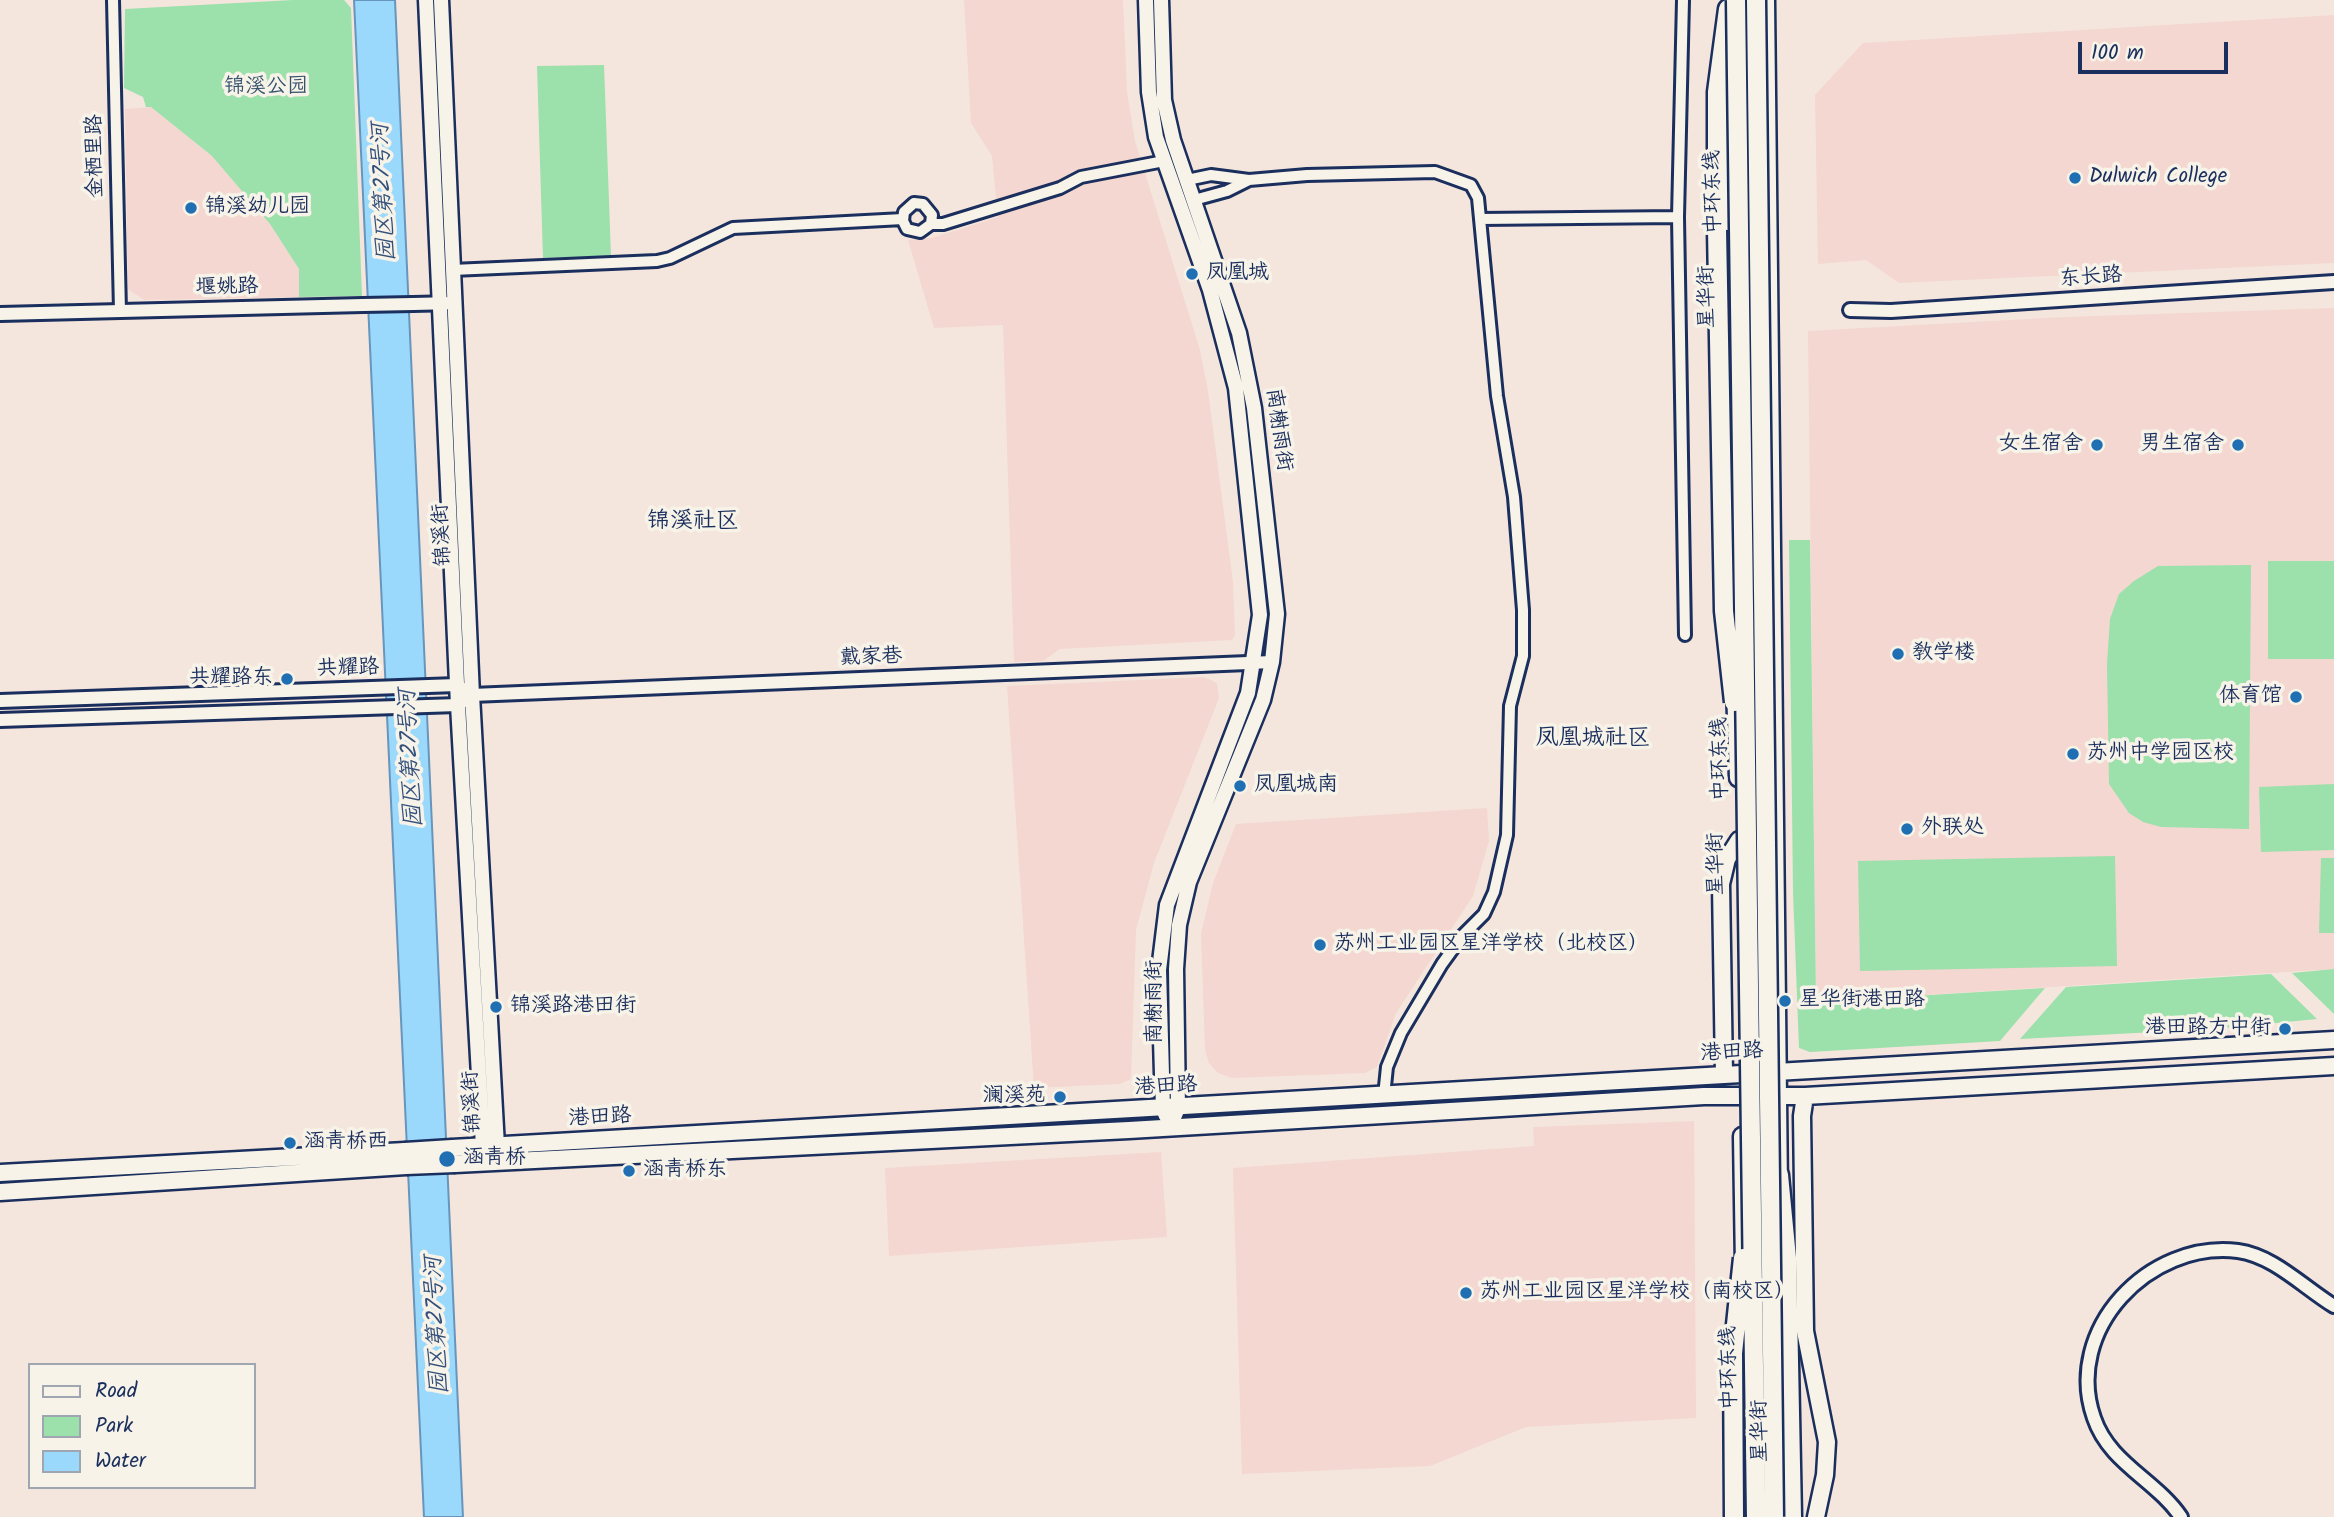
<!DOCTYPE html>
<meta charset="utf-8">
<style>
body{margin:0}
#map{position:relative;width:2334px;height:1517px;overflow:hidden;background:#f5e6dd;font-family:Kalam,sans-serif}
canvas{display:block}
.legend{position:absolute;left:28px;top:1363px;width:228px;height:126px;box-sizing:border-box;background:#f7f3e8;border:2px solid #9fa5b1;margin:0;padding:9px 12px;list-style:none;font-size:21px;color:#1b2f5e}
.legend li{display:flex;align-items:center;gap:14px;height:35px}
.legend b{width:35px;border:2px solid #9fa5b1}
.scale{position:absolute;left:2078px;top:42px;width:150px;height:32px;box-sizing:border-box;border:4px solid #1b2f5e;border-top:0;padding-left:9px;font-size:21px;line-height:24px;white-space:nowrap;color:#1b2f5e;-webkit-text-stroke:5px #f7f3e8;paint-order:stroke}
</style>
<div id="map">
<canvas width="2334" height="1517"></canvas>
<ul class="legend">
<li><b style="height:9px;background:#f7f3e8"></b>Road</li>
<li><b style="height:19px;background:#9ce0ab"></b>Park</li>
<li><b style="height:19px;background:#9ad9fb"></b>Water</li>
</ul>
<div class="scale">100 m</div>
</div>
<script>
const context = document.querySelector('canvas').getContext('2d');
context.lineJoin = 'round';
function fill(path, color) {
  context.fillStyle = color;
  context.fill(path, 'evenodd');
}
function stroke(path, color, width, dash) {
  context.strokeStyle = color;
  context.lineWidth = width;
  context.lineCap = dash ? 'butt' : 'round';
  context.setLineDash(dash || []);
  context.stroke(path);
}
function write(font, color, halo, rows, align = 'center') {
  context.font = font + ' Kalam,"LXGW WenKai TC",sans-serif';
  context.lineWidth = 7;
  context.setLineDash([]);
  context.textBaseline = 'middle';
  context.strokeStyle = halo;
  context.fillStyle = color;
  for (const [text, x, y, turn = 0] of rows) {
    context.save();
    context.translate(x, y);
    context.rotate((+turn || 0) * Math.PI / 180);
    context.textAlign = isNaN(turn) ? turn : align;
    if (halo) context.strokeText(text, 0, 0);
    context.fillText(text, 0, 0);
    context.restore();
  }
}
fill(new Path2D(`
 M964,0H1123L1127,92L1135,141L1200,350L1208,391L1233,582L1235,635L1232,640L1060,649L1043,661L1014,662L1003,325L934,328L908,240L932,238L998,217L992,156L971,123Z
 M2334,15V263L1899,283L1866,260L1818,264L1815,95L1863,43Z
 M151,107L212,156L270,224L299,269V297L144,300L128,289L125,109Z
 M2334,308V969L1816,1002L1808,331L2065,317Z
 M1204,677L1217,683L1219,698L1154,863L1136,930L1131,1079L1120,1084L1034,1088L1007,686Z
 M1487,808L1489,841L1473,896L1396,1013L1377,1067L1365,1073L1232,1078L1218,1073L1209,1063L1205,1050L1201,934L1213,883L1236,824Z
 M1694,1121L1696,1418L1526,1427L1430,1466L1242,1474L1233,1168L1534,1146L1533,1127Z
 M1161,1152L1167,1237L889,1256L885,1168Z`), '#f3d7d0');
fill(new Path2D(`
 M293,0H344L351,8L362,296L299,297V269L270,224L212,156L151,107H146L143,97L124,88L125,9Z
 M604,65L611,256L543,258L537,66Z
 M1789,540H1810L1816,1002L2045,988L2000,1041L1810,1052L1799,1048L1793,893Z
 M2268,561H2334V659H2268Z
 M2251,565L2249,829L2161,827L2143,822L2129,813L2109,784L2107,664L2110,619L2119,594L2134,581L2158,566Z
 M2334,784V850L2261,852L2259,787Z
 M2115,856L2117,966L1860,971L1858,861Z
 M2321,858H2334V933H2319Z
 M2334,969V1014L2292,973Z
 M2271,974L2317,1019L2214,1029L2020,1039L2066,987Z`), '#9ce0ab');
const water = new Path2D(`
 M354,0H395L463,1517H424Z`);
fill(water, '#9ad9fb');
stroke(water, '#6795bc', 2);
const minor = new Path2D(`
 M113,0L120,311
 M1683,0L1678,217L1685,635
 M1187,180L1211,175L1249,180L1307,175L1435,172L1471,185L1478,198L1497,396L1514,497L1523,610V656L1510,706L1507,835L1494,892L1484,914L1463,935L1442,964L1401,1033L1387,1067L1384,1096
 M1194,200L1227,191L1249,180
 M1480,219L1678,217
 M931,224L932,215L923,204L914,203L904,212L903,221L907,229L920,232L931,224H943L1060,188L1081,177L1164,161
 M452,270L657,261L670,258L733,228L903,219`);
const tertiary = new Path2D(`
 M413,304L454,303
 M1850,310L1891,311L2334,282
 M0,314L363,305
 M472,695L1272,662
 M0,701L457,685L465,691
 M0,720L458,705L466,699
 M2181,1517C2156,1480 2109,1463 2094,1418C2063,1330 2149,1240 2238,1251C2274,1256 2303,1287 2334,1306`);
const secondary = new Path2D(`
 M426,0L458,705L483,1146L487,1155
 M441,0L472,695L497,1146L494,1154
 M1146,0L1149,92L1156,137L1210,290L1236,388L1260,615L1248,693L1167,905L1159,970L1163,1109L1166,1116
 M1161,0L1164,100L1173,140L1239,333L1254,408L1277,614L1272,662L1263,700L1189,882L1179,925L1176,969L1178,1108L1170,1127`);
const primary = new Path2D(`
 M1766,0L1779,1187
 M1729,100L1734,635
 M1735,688L1738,778
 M1724,1075L1721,884L1727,859L1739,840
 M1805,1096L1802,1116L1805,1331L1827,1442L1825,1475L1816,1517
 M1742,1136L1744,1268
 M452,1148L2334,1040
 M455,1164L1129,1130L1704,1096H1805L2334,1066
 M0,1173L405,1151
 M0,1192L406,1166
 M1744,1308L1747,1517`);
const trunk = new Path2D(`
 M1717,230V92L1728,9
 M1779,1175L1787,1258L1792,1517`);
stroke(minor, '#1b2f5e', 16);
stroke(tertiary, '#1b2f5e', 18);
stroke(secondary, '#1b2f5e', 19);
stroke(primary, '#1b2f5e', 21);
stroke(trunk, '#1b2f5e', 23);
stroke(minor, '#f7f3e8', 10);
stroke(tertiary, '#f7f3e8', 12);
stroke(secondary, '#f7f3e8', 14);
stroke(primary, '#f7f3e8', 16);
stroke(trunk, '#f7f3e8', 18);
const tertiaryBridge = new Path2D(`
 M363,305L413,304`);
const primaryBridge = new Path2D(`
 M405,1151L452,1148
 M406,1166L455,1164`);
const trunkBridge = new Path2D(`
 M1736,0L1756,1517
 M1756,0L1774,1517
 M1717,230L1724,611L1734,702
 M1734,1517L1733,1353L1743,1258`);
stroke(tertiaryBridge, '#1b2f5e', 18, []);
stroke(primaryBridge, '#1b2f5e', 21, []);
stroke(trunkBridge, '#1b2f5e', 23, []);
stroke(tertiaryBridge, '#f7f3e8', 12);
stroke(primaryBridge, '#f7f3e8', 16);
stroke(trunkBridge, '#f7f3e8', 18);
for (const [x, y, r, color] of [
 [2075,178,7,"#1f6fb2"],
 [191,208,7,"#1f6fb2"],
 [1192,274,7,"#1f6fb2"],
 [2097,445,7,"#1f6fb2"],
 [2238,445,7,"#1f6fb2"],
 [1898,654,7,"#1f6fb2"],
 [287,679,7,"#1f6fb2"],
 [2296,697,7,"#1f6fb2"],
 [2073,754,7,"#1f6fb2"],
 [1240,786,7,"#1f6fb2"],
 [1907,829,7,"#1f6fb2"],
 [1320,945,7,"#1f6fb2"],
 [1785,1001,7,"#1f6fb2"],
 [496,1007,7,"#1f6fb2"],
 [2285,1029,7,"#1f6fb2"],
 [1060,1097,7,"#1f6fb2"],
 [290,1143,7,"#1f6fb2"],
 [447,1159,9,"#1f6fb2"],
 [629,1171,7,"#1f6fb2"],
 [1466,1293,7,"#1f6fb2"]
]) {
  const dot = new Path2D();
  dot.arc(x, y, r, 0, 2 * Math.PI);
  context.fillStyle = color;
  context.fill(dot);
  stroke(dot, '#f7f3e8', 2.5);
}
write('21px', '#35526d', '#f7f3e8', [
 ["锦溪公园",266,88]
]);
write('21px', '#1b2f5e', '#f7f3e8', [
 ["金栖里路",97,156,-91],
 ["中环东线",1715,192,-91],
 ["东长路",2091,279,-4],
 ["堰姚路",227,289,-1],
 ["星华街",1709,297,-91],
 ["南榭雨街",1277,430,82],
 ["锦溪街",444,535,-93],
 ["戴家巷",871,659,-2],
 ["共耀路",348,670,-2],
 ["中环东线",1722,759,-91],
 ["星华街",1718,864,-91],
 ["南榭雨街",1156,1002,-90],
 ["港田路",1732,1054,-3],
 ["港田路",1166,1088,-3],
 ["锦溪街",474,1102,-93],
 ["港田路",600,1119,-3],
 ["中环东线",1731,1368,-91],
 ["星华街",1762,1431,-91]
]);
write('21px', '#1b2f5e', '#f7f3e8', [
 ["Dulwich College",2089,178],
 ["锦溪幼儿园",205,208],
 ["凤凰城",1206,274],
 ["女生宿舍",2083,445,"right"],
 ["男生宿舍",2224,445,"right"],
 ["教学楼",1912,654],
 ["共耀路东",273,679,"right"],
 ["体育馆",2282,697,"right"],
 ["苏州中学园区校",2087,754],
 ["凤凰城南",1254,786],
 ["外联处",1921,829],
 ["苏州工业园区星洋学校（北校区）",1334,945],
 ["星华街港田路",1799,1001],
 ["锦溪路港田街",510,1007],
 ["港田路方中街",2271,1029,"right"],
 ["澜溪苑",1046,1097,"right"],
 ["涵青桥西",304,1143],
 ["涵青桥",463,1159],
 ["涵青桥东",643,1171],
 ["苏州工业园区星洋学校（南校区）",1480,1293]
], 'left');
write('italic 23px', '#34517d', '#f7f3e8', [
 ["园区第27号河",386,192,-93],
 ["园区第27号河",413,758,-93],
 ["园区第27号河",439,1325,-93]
]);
write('23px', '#1b2f5e', '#f7f3e8', [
 ["锦溪社区",693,523],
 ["凤凰城社区",1593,740]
]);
</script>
